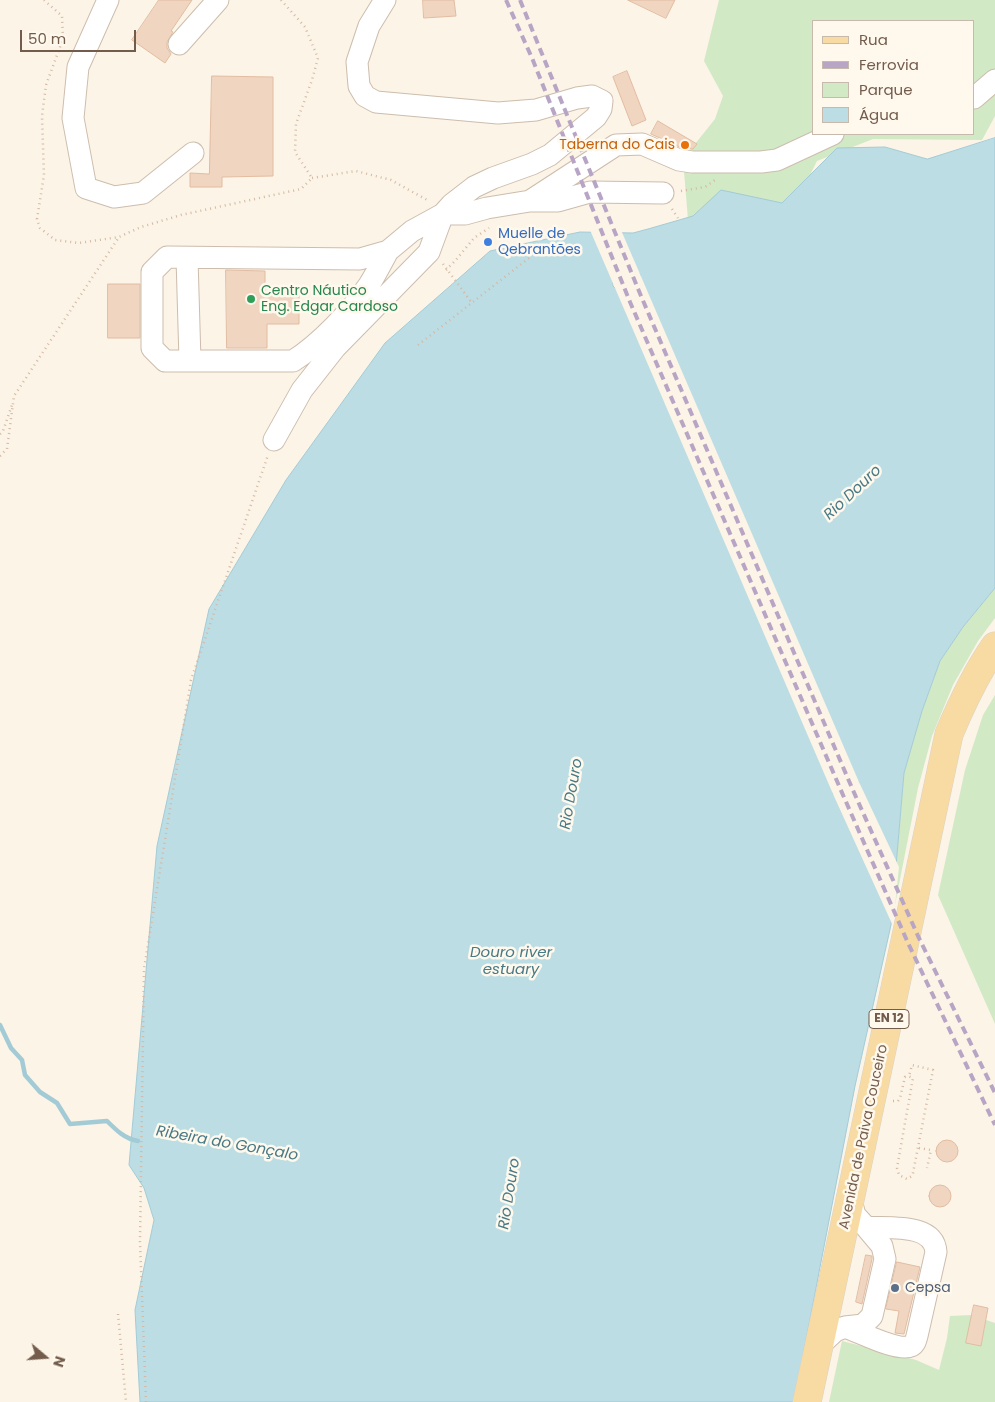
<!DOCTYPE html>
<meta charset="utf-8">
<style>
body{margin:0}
#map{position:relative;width:995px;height:1402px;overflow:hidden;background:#fbf4e7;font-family:Poppins,sans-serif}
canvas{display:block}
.legend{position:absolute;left:812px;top:20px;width:162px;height:115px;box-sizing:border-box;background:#fef8ed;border:1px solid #c7baad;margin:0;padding:6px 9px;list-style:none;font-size:15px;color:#745c4c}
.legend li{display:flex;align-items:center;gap:10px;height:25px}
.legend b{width:25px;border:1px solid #c7baad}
.north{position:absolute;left:20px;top:1332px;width:50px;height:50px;-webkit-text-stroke:4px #fef8ed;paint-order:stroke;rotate:108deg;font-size:14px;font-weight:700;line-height:20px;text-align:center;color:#745c4c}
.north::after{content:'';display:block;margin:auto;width:18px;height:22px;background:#745c4c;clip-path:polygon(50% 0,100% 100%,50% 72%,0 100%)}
.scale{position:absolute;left:20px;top:30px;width:116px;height:22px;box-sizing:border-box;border:2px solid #745c4c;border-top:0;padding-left:6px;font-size:15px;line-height:18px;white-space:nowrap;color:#745c4c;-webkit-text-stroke:4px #fef8ed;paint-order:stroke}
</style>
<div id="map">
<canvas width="995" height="1402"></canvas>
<ul class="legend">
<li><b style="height:6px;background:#f7dba2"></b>Rua</li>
<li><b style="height:6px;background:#b8a5c5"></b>Ferrovia</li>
<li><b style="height:14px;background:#d2e9c6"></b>Parque</li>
<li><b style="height:14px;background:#bcdde4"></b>Água</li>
</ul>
<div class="north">N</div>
<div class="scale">50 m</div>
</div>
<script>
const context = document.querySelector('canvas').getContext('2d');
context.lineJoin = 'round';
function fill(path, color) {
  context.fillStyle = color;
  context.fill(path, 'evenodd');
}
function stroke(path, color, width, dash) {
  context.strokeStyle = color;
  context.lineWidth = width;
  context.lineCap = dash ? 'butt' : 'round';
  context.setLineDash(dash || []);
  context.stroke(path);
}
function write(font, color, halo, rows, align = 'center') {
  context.font = font + ' Poppins,sans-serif';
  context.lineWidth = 5;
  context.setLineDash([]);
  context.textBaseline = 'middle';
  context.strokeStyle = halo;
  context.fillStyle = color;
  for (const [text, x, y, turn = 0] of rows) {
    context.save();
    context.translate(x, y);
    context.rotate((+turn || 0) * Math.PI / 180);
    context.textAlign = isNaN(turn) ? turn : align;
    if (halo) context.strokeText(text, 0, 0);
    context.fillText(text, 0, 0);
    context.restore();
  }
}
fill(new Path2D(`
 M719,0H995V116L982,140L873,139L817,161L802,191L792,220H688L683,159L715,119L723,96L704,61ZM814,21H974V134H814Z
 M995,588V618L978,641L953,685L932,736L918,788L891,925L904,773L922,711L940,661L963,627Z
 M995,695V1024L938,895L965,770L983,715Z
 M972,1315L981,1345L986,1320L995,1323V1402H829L842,1341L916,1360L939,1370L947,1338L950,1316Z`), '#d2e9c6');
const water = new Path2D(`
 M995,138V588L963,627L940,661L922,711L904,773L891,925L855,1086L794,1402H140L135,1310L154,1220L144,1188L129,1165L157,846L209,609L286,480L385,343L490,251L580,232L633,233L648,229L693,216L721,190L782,203L837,148L885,147L927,159ZM621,267H632L640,274V285L632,293L621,294L613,286V275ZM851,774L859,782V793L852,801H840L833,794L832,783L840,775Z`);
fill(water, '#bcdde4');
stroke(water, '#a3cbd6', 1);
fill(new Path2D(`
 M590,230H621L859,782L899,867L893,926L833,794ZM622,269H631L637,275V285L631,291H622L616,285V276ZM841,777H850L857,783V792L851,799H841L835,792V783Z`), '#fbf4e7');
stroke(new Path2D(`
 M0,1025L11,1048L22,1060L25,1075L40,1092L57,1103L70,1124L107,1121C116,1130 125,1139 138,1141`), '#a3cbd6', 4.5);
const building = new Path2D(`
 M159,0H192L171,31L173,32L167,42V48L171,54L165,63L132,40Z
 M423,0H454L456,16L424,18Z
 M628,0H675L666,18Z
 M627,71L646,120L632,126L613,77Z
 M212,76L273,77V176L222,177V187H190V173L209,174Z
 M658,121L697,144L693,149L682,148L651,134Z
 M226,270L265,271V294H299V324H267V348H227Z
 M108,284H140V338H108Z
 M936 1151a11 11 0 1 1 22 0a11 11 0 1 1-22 0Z
 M929 1196a11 11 0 1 1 22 0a11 11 0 1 1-22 0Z
 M866,1255L872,1256V1259L862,1304L856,1302Z
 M897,1262L920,1267L904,1334L895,1333L899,1311L886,1309Z
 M974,1305L988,1308L981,1346L966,1343Z`);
fill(building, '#f0d5c0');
stroke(building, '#e2bca1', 1);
const minor = new Path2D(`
 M108,0L78,67L73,118L86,188L114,197L143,193L193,153
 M179,44L218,0
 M974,98L995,80
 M530,201L616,145L642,144L679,160L692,162H761L777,160L833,134
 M388,251C382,262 376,274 369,285C351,311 320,344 293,361H165L152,348V272L167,257L360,259L388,251L412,231L443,214H465L487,208L530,201H558L590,192L663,193
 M187,258L190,361
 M274,440L302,390L335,348L429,252L443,214L452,204L474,187L493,178L532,164L550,155L596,117L601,109L602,101L592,96L577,98L536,110L498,113L376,102L365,96L359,86L357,62L369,26L385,0
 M845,1327L863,1325L872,1316L885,1259L882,1246L866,1227
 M819,1346L835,1331L845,1327C860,1332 898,1352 911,1346C915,1344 916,1340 917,1336L936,1252C934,1222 887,1229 866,1227L855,1215L851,1201`);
const major = new Path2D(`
 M807,1402L949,734C962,703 976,673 995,646`);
stroke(minor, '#cdbdad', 23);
stroke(major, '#d8d1cd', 29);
stroke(new Path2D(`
 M44,0L62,16L63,39L46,85L42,116L44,175L37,219L40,228L55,240L79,243L119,237L141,227L181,215L301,189L312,178
 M281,0L305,27L318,58L312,80L296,124L295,152L312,178
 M312,178L356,171L391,180L429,201
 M681,191L705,187L715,180
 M672,209L678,218
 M443,264L472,303
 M446,270L455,261L474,238L489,228
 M418,345L529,258
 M0,434L3,431L12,405
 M0,456L7,449L14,396L119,237
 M893,1101H898L900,1098L905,1077L908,1076L913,1078L897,1168L899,1175L907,1179L912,1176L913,1173L933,1070L912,1065L909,1076
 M919,1148L931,1150L927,1168
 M118,1314L126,1402
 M146,1402L140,1242L144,969L191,680L268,455`), '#d5b8a3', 2.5, [1, 4]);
stroke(minor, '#fff', 21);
stroke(major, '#f7dba2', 28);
stroke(new Path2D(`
 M506,0L532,58L630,302L843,795L908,943L995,1125
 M520,0L641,296L852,788L918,936L995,1093`), '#b8a5c5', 4, [8, 5]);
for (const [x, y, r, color] of [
 [685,145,5,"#e8710a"],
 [488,242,5,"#3f7fe0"],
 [251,299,5,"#2e9e5b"],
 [895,1288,5,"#5c6f8a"]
]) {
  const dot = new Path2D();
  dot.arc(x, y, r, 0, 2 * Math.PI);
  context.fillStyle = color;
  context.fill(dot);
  stroke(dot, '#fef8ed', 2);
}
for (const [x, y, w] of [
 [889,1019,40]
]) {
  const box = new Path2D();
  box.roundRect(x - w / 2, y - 9.5, w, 19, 4);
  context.fillStyle = '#fef8ed';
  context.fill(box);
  stroke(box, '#745c4c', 1);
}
write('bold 12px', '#745c4c', null, [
 ["EN 12",889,1019]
]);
write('14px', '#c56008', '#fef8ed', [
 ["Taberna do Cais",675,145]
], 'right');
write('14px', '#366cbe', '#fef8ed', [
 ["Muelle de",498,234],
 ["Qebrantões",498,250]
], 'left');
write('14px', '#27864d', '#fef8ed', [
 ["Centro Náutico",261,291],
 ["Eng. Edgar Cardoso",261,307]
], 'left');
write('14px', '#745c4c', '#fef8ed', [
 ["Avenida de Paiva Couceiro",864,1137,-78]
]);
write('14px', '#4e5e75', '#fef8ed', [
 ["Cepsa",905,1288]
], 'left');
write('italic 15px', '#477986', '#fef8ed', [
 ["Rio Douro",853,493,-43],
 ["Rio Douro",572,794,-80],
 ["Douro river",511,953],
 ["estuary",511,970],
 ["Ribeira do Gonçalo",227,1144,10],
 ["Rio Douro",510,1194,-81]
]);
</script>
